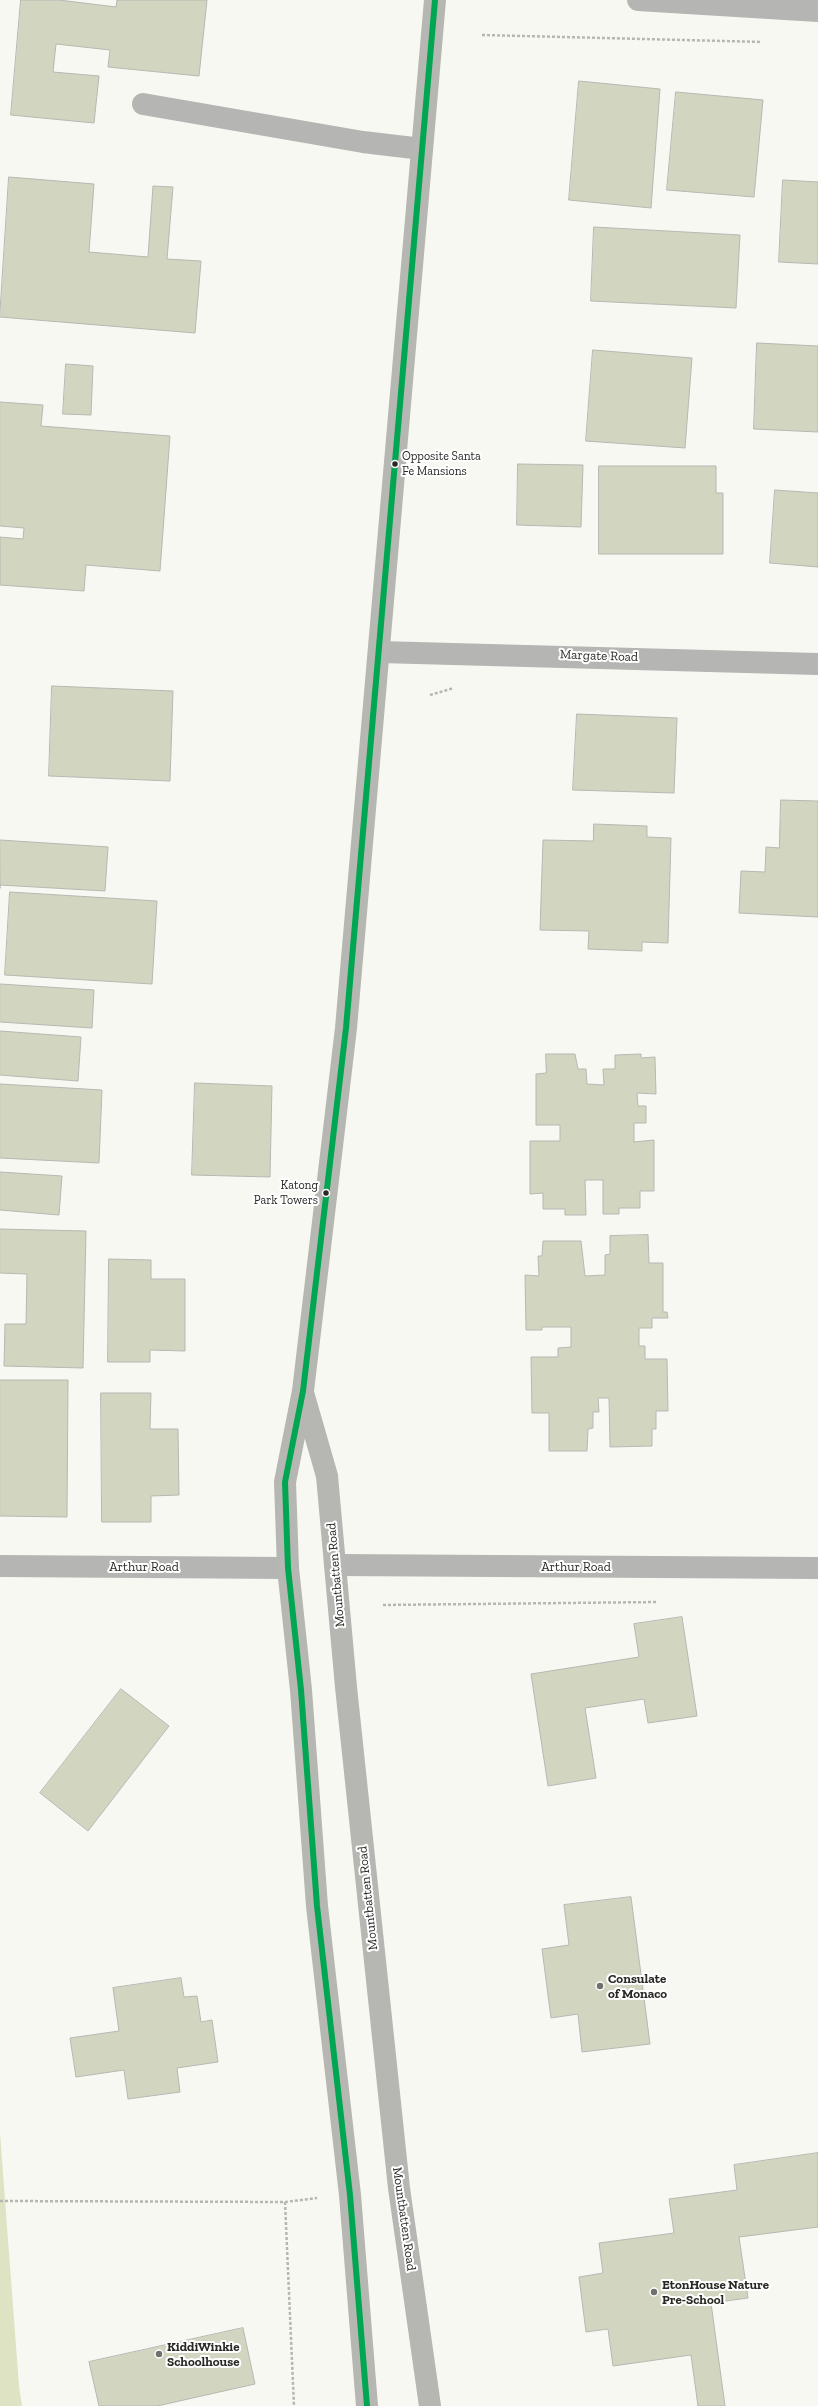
<!DOCTYPE html>
<style>
body{margin:0}
canvas{display:block;background:#f7f8f2}
</style>
<canvas width="818" height="2406"></canvas>
<script>
const context = document.querySelector('canvas').getContext('2d');
context.lineJoin = 'round';
function fill(path, color) {
  context.fillStyle = color;
  context.fill(path, 'evenodd');
}
function stroke(path, color, width, dash) {
  context.strokeStyle = color;
  context.lineWidth = width;
  context.lineCap = dash ? 'butt' : 'round';
  context.setLineDash(dash || []);
  context.stroke(path);
}
function write(font, color, halo, rows, align = 'center') {
  context.font = font + ' "Zilla Slab",serif';
  context.lineWidth = 4;
  context.setLineDash([]);
  context.textBaseline = 'middle';
  context.strokeStyle = halo;
  context.fillStyle = color;
  for (const [text, x, y, turn = 0] of rows) {
    context.save();
    context.translate(x, y);
    context.rotate((+turn || 0) * Math.PI / 180);
    context.textAlign = isNaN(turn) ? turn : align;
    if (halo) context.strokeText(text, 0, 0);
    context.fillText(text, 0, 0);
    context.restore();
  }
}
fill(new Path2D(`
 M0,2133L19,2386L22,2406H0Z`), '#dde3c3');
const building = new Path2D(`
 M21,0H59L116,7L117,0H207L199,76L108,67L110,50L56,44L53,72L99,76L94,123L11,115Z
 M579,81L660,89L651,208L569,200Z
 M676,92L763,100L754,197L667,190Z
 M9,177L94,184L89,252L148,257L153,186L173,187L167,259L201,261L195,333L0,317Z
 M783,180L818,182V264L779,262Z
 M594,227L740,235L736,308L591,301Z
 M757,343L818,346V432L754,429Z
 M593,350L692,358L685,448L586,441Z
 M66,364L93,366L91,415L63,414Z
 M0,402L43,405L41,426L170,436L160,571L86,565L84,591L0,585V537L23,539L24,528L0,526Z
 M518,464L583,465L581,527L517,525Z
 M599,466H716V493H723V554H599Z
 M775,490L818,493V567L770,563Z
 M52,686L173,691L170,781L49,776Z
 M577,714L677,718L674,793L573,790Z
 M781,800L818,801V917L739,913L741,871L765,872L766,847L779,848Z
 M594,824L647,826V837L671,838L668,943L642,942V951L588,949L589,931L540,930L543,840L593,841Z
 M0,840L108,847L105,891L0,885V888Z
 M10,892L157,901L152,984L5,975Z
 M0,984L94,990L92,1028L0,1022Z
 M0,1031L81,1037L78,1081L0,1075Z
 M546,1054H575L578,1069H586L587,1084L604,1085L603,1069H615V1055L641,1054V1058L655,1057L656,1094L637,1093L638,1106H646V1123H634V1142L654,1140V1191H640V1208H619V1214H603V1180H585L586,1215H565V1209H543V1193L530,1194V1141H560V1125H536V1074L546,1073Z
 M195,1083L272,1086L270,1177L192,1175Z
 M0,1084L102,1090L99,1163L0,1158Z
 M0,1172L62,1176L59,1215L0,1210Z
 M0,1229L86,1231L83,1368L4,1366L5,1324H26L27,1274L0,1273Z
 M648,1235L649,1263H663V1312H667L668,1318H652V1328H639V1346H645V1359H667L668,1411H656V1429H652V1446L610,1447L609,1398H598L599,1412H593V1428L588,1429L587,1451H549V1413H532L531,1357H558V1348L571,1347V1327H542V1330H526L525,1275L539,1276L538,1256H542L543,1241H581L585,1276L605,1275V1255L610,1254V1236Z
 M109,1259L151,1260V1279H185V1351L150,1350V1362H108Z
 M0,1380H68L67,1517L0,1516Z
 M101,1393H151L150,1429H178L179,1495L151,1496V1522H102Z
 M682,1617L697,1716L648,1723L644,1699L585,1708L596,1778L548,1786L531,1674L639,1657L634,1624Z
 M121,1689L169,1726L88,1831L40,1793Z
 M631,1897L650,2044L582,2052L578,2014L551,2018L542,1949L569,1945L564,1905Z
 M181,1978L184,1997L197,1996L201,2022L212,2020L218,2062L177,2068L180,2092L128,2099L124,2070L76,2077L70,2038L119,2031L113,1988Z
 M818,2153V2227L739,2237L748,2298L711,2303L725,2406H698L691,2355L613,2366L608,2329L586,2332L579,2277L603,2273L599,2243L674,2233L669,2199L737,2190L734,2165Z
 M243,2328L255,2384L157,2406H99L89,2362Z`);
fill(building, '#d2d5c0');
stroke(building, '#b7b8b3', 1);
stroke(new Path2D(`
 M482,35L762,42
 M430,695L454,688
 M383,1605L658,1602
 M0,2201L285,2202L317,2198
 M285,2202L294,2406`), '#b6b7b2', 2.5, [3, 2]);
stroke(new Path2D(`
 M638,0L818,11
 M143,104L363,142L422,149
 M380,652L818,664
 M335,1565L818,1568
 M0,1566L288,1568`), '#b5b5b3', 22);
stroke(new Path2D(`
 M304,1396L327,1476L346,1687L399,2188L430,2406
 M367,2406L350,2195L317,1906L301,1690L288,1568L285,1482L303,1391L346,1028L435,0`), '#b6b7b3', 22);
stroke(new Path2D(`
 M367,2406L350,2195L317,1906L301,1690L288,1568L285,1482L303,1391L346,1028L435,0`), '#00a651', 6);
for (const [x, y, r, color] of [
 [395,464,3.5,"#282924"],
 [326,1193,3.5,"#282924"],
 [600,1986,4,"#70716c"],
 [654,2292,4,"#70716c"],
 [159,2354,4,"#70716c"]
]) {
  const dot = new Path2D();
  dot.arc(x, y, r, 0, 2 * Math.PI);
  context.fillStyle = color;
  context.fill(dot);
  stroke(dot, '#fff', 1.5);
}
write('12px', '#282924', '#fff', [
 ["Opposite Santa",402,457],
 ["Fe Mansions",402,472],
 ["Katong",318,1186,"right"],
 ["Park Towers",318,1201,"right"]
], 'left');
write('13px', '#282924', '#fff', [
 ["Margate Road",599,656,2],
 ["Arthur Road",144,1567],
 ["Arthur Road",576,1567],
 ["Mountbatten Road",336,1575,-95],
 ["Mountbatten Road",368,1898,-96],
 ["Mountbatten Road",404,2219,82]
]);
write('bold 13px', '#282924', '#fff', [
 ["Consulate",608,1979],
 ["of Monaco",608,1994],
 ["EtonHouse Nature",662,2285],
 ["Pre-School",662,2300],
 ["KiddiWinkie",167,2347],
 ["Schoolhouse",167,2362]
], 'left');
</script>
